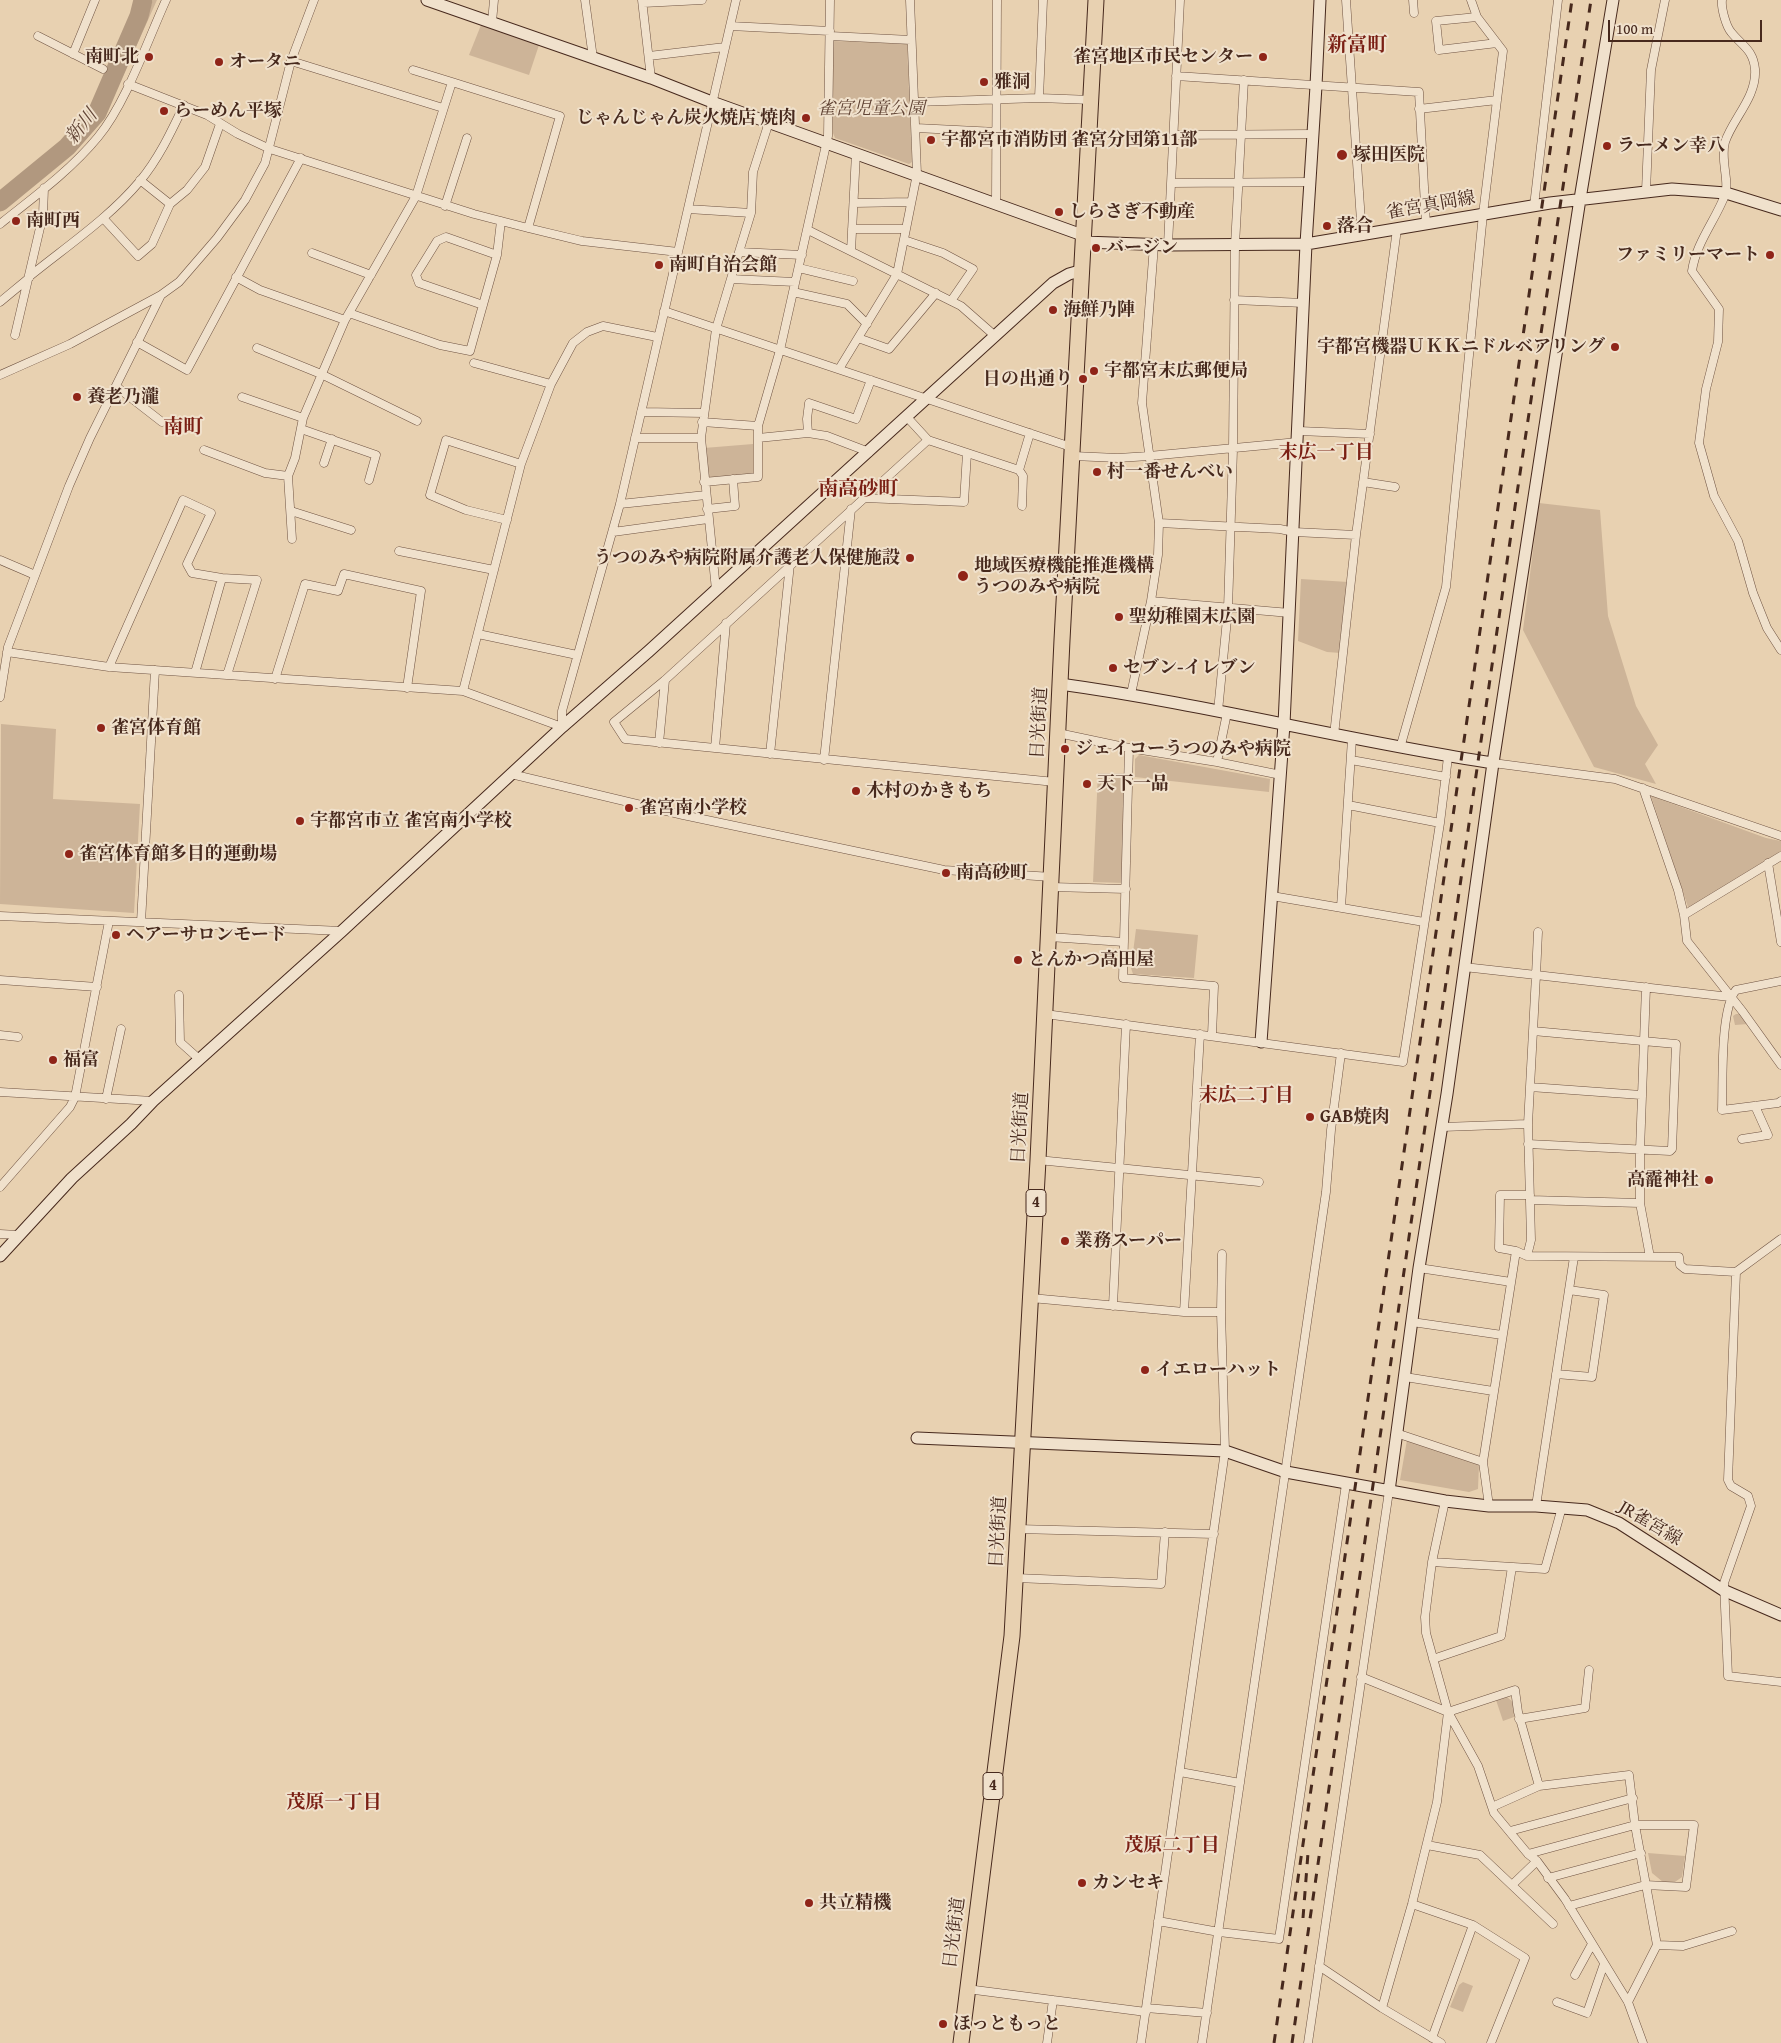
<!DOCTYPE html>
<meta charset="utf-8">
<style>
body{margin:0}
#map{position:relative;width:1781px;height:2043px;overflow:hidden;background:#e8d1b1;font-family:"Gentium Book Plus",serif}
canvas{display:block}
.scale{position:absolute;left:1608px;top:20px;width:154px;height:22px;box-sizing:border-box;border:2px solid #47291d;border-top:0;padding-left:6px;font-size:15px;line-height:18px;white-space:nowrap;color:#47291d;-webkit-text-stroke:4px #f0e1cc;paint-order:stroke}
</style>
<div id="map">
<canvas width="1781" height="2043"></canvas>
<div class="scale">100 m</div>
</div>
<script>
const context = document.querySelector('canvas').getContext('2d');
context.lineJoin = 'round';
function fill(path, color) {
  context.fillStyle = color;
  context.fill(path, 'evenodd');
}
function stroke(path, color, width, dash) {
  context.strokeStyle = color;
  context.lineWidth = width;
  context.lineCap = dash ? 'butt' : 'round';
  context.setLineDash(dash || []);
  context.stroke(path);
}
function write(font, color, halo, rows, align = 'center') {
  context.font = font + ' "Gentium Book Plus","Noto Serif JP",serif';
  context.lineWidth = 4;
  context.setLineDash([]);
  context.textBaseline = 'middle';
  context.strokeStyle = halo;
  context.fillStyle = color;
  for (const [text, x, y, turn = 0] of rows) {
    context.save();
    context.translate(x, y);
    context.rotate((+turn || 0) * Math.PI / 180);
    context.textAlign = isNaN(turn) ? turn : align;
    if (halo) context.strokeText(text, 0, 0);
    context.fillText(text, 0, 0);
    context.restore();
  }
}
fill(new Path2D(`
 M153,0H157L122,78Z
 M481,25L539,45L529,75L469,55Z
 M833,41L907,44L912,162L909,164L835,138L833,133Z
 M753,444V474L708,478L704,448Z
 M1539,503L1600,510L1608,616L1636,706L1658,745L1645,764L1656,784L1594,767L1523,630Z
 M1301,579L1348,582L1341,653L1327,652L1298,641Z
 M1,724L56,729L53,799L140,804L134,913L0,904Z
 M1139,755L1270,779L1269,792L1135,777V759Z
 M1098,773H1124V883L1093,882Z
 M1651,796L1766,838L1781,841V851L1689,910Z
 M1136,929L1198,935L1194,978L1133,974L1131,968Z
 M1736,1014H1742L1748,1024L1735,1025L1733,1016Z
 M1407,1440L1479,1464L1478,1489L1469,1492L1400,1480Z
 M1507,1697L1513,1702L1514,1717L1503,1721L1496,1700Z
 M1648,1853L1685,1856L1682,1877L1675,1882H1663L1652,1873Z
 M1463,1982L1473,1986L1463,2012L1450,2007L1459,1985Z`), '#cdb498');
stroke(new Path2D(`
 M0,202L67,147L97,113L139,16L143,0`), '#b1987f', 19);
const street = new Path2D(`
 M585,0L593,58
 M642,0L651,78
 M1346,0L1362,236
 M1413,0L1414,13
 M1722,0C1721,8 1726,26 1731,32C1742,46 1753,49 1755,69C1757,97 1733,118 1725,142C1720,159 1730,183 1725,195C1715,221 1696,243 1692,271L1719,309L1718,342L1706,389L1699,443L1714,496L1738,541L1753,593L1767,628L1781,650
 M643,3L702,0
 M1477,17L1436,21L1439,50L1497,43
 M492,22L494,0
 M730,26L830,31
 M38,36L103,69
 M830,36L911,40
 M73,54L95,0
 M649,56L725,47
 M291,61L443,108
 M413,70L452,82
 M1176,76L1419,92L1426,225
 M128,84L207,115L238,134L270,149L474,214L528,228L582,241L678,252
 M1039,98L1043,0
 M915,102L1039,98L1092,100
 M1419,109L1497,100
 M916,128L997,132
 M1174,135L1313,134
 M1171,183L1310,182
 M1646,191L1651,70L1665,0
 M854,203L911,202
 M996,203L997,0
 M170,204L187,190L205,167L220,124
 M445,206L467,138
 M1534,206L1558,0
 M688,209L751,213
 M103,218L138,256L152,244L170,204L140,180
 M0,224C34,197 70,171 98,137C126,103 147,42 166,0
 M852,229H906
 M808,230L961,306L994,335
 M904,240L943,253L973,269L951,301
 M1168,245L1180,0
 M851,251L856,153
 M739,252L751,213L753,172L769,122
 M312,253L371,275
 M799,268L853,281
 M30,276C67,246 109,218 140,181C159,158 171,132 184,105
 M236,277L260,290L345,320
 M731,279L795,282
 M793,292L847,304L867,324
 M1234,300L1304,303
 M0,302L29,278
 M483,305L419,283L416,275L437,241L446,237L497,255
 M664,311L1074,448
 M349,313L440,345L470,351L497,255L501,221
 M15,335L43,215L44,188
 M858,338L889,349L936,293
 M137,342L187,370L301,158
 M257,348L321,374L417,421
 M474,363L551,384
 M839,369L897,274L917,174L910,0
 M0,375L70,344L161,295
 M117,387L162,422
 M242,397L303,418
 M641,412L704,413
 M906,416L928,440
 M702,422L758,426
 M301,429L376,455L369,480
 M1299,431L1370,434
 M808,433L807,419L809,403L856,419L871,380
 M1030,433L1019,470L928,440L665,680L614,722L625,739L1055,782
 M635,438H701
 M758,438L808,433L827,436L869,452
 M204,450L265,473L288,476
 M1073,456L1118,458L1149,456L1298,442
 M324,463L332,439
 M1019,470L1023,476L1022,506
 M704,482L758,477V426L780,350L828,136L830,0
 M1363,482L1395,487
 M864,498L964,502L967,453
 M620,504L706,495
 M707,509L735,506L733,479
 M291,511L351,530
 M507,520L466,510L430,495L446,440L521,464
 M1159,523L1280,529L1294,532L1356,535
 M613,532L708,519
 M292,539L288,476L295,458L303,418L345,320L416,196L452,82L560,116L528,228
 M399,551L494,570
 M0,560L35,575
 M716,590L701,438L716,329L739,252L802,255
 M1151,601L1290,613
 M478,634L577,655
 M7,652L109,667L463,691L562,727V711L620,504L736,0
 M109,667L183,500L211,513L187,564L192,573L222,578L257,580L227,675
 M195,673L222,578
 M275,679L305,584L338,591L344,574L421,591L407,688
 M463,691L521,464L551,384L573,343L587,332L603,326L657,337
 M1131,694L1151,601L1158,555L1159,523L1142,403L1154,245
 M0,697L8,647L69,486L90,438L161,295L179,282L217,238L245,200L265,163L291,61L314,0
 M1218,711L1228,609L1233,449L1235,245L1244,80
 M1058,733L1129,748
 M1334,735L1356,535L1397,229
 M659,743L665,680
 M715,748L726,623
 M1400,748L1446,587L1483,214L1503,51L1477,17L1471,0
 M770,754L790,564
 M824,760L851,509
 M1351,760L1446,777
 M1217,762L1227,713
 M1493,763L1615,779L1781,836
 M511,774L683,815L944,870L1052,877
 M1643,788L1678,890L1684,915L1687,941L1743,1012L1781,1065
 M1348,805L1440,823
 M1768,863L1781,942
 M1051,887L1126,889
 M1272,896L1424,922
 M1341,907L1352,739
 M1684,915L1781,856
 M0,916L342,931
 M141,922L155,670
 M1049,937L1124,942
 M1464,967L1536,975L1538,932
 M0,980L97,987
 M1781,981L1736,990C1720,1009 1723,1082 1722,1110L1778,1103L1781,1101
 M1646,987L1640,1150V1203L1650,1257
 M179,995L180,1042L199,1059
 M1045,1014L1403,1062L1440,823L1448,757
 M1200,1034L1184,1312H1221
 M0,1035L18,1037
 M1212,1035L1214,986L1123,978L1129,748L1217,762L1281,775
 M1530,1087L1641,1095
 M0,1092L153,1101
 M106,1099L121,1029
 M1442,1127L1528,1124
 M1742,1139L1768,1135L1755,1106
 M1528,1144L1670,1151L1672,1149L1676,1044L1533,1031
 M1038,1160L1259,1182
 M0,1187L70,1107L75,1097L109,921
 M1530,1200L1640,1203
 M0,1234L18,1235
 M1516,1251L1499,1248L1500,1195H1530
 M1527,1256L1679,1257L1680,1265L1685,1269L1736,1272L1781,1239
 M1419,1268L1511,1282
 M1736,1272L1728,1480L1731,1486L1748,1496L1751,1506L1724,1583L1728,1676L1781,1682
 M1031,1298L1184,1312
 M1113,1306L1126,1024
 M1412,1322L1502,1335
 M1556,1374L1592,1377L1604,1295L1569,1290
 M1405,1377L1493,1391
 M1396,1433L1483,1462
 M1445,1501L1432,1562L1425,1617L1426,1633L1448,1712L1478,1766L1494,1813L1528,1854L1537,1861L1565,1899L1628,2002L1643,2043
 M1489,1506L1483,1462L1516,1251L1527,1256L1531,1240L1528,1124L1536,975L1730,997
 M1536,1506L1574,1257
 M1017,1529L1214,1534
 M1432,1562L1545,1569L1562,1507
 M1016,1578L1161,1584L1165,1532
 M1433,1659L1501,1636L1512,1567
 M1361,1677L1448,1712L1515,1690L1518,1712L1539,1786L1492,1807
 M1519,1719L1585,1708L1589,1670
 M1180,1772L1240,1783
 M1539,1786L1629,1775L1635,1825L1657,1945L1628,2002
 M1510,1831L1633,1798
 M1427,1845L1480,1855L1553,1924
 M1528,1854L1635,1825H1694L1686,1887L1645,1885L1569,1906
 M1548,1878L1641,1853
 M1512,1885L1537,1861
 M1412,1904L1473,1925L1525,1958L1491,2043
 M1158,1921L1219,1932L1279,1939L1346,1484
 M1657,1945L1683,1946L1732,1931
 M1319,1966L1382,2008
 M1575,1975L1592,1944
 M967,1989L1146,2012
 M1557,2002L1587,2013L1604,1964
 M1146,2008L1207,2013
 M1432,2038L1473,1925
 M1047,2043L1053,2000
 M1141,2043L1225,1451L1221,1312L1222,1254
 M1202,2043L1326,1192L1331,1130L1341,1053
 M1308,2043L1389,1491
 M1441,2043L1382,2008L1412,1904L1437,1802L1448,1712`);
const secondary = new Path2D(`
 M427,0L651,78L712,102L1085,236
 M1084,242L1168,245L1306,244L1550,203L1672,189L1726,193L1781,210
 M1060,684C1206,704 1348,741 1493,763
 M1261,1042L1284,724L1306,244L1316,86L1320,0
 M0,1256L72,1178L131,1124L153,1101L342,931L562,727L649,651L1053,283L1069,274L1083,270
 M917,1438L1225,1451L1286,1472L1445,1501L1489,1506H1536L1587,1510L1619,1523L1723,1590L1781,1615
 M1389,1491L1419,1268L1447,1094L1493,763L1580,199L1613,0`);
const highway = new Path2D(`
 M961,2043L1012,1636L1038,1160L1062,640L1096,0`);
stroke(street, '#6f5342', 9);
stroke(secondary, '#47291d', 13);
stroke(highway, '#47291d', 17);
stroke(street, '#f0e1cc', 8);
stroke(secondary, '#f0e1cc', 11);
stroke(highway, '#e8d1b1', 15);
stroke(new Path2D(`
 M1303,1918L1308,1853
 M1274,2043L1572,0
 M1292,2043L1516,500L1591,0`), '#47291d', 3, [9, 9]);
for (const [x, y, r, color] of [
 [149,57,5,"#8f2418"],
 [1263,57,5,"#8f2418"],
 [219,62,5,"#8f2418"],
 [984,82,5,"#8f2418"],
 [164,111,5,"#8f2418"],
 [806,118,5,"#8f2418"],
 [931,140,5,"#8f2418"],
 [1607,146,5,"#8f2418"],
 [1342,155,6,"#8f2418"],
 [1059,212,5,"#8f2418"],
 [16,221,5,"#8f2418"],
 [1327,226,5,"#8f2418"],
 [1096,248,5,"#8f2418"],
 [1770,255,5,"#8f2418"],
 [659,265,5,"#8f2418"],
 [1053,310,5,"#8f2418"],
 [1615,347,5,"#8f2418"],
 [1094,371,5,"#8f2418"],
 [1083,379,5,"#8f2418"],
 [77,397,5,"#8f2418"],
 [1097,472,5,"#8f2418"],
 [910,558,5,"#8f2418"],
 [963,576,6,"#8f2418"],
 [1119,617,5,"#8f2418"],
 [1113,668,5,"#8f2418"],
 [101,728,5,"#8f2418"],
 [1065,749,5,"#8f2418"],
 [1087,784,5,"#8f2418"],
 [856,791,5,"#8f2418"],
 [629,808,5,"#8f2418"],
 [300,821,5,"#8f2418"],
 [69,854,5,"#8f2418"],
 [946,873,5,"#8f2418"],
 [116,935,5,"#8f2418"],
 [1018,960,5,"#8f2418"],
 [53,1060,5,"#8f2418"],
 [1310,1117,5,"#8f2418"],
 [1709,1180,5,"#8f2418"],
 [1065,1241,5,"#8f2418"],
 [1145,1370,5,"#8f2418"],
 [1082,1883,5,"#8f2418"],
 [809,1903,5,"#8f2418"],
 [943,2024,5,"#8f2418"]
]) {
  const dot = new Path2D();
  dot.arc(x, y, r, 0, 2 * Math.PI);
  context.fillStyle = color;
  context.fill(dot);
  stroke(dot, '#f0e1cc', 2);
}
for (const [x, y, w] of [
 [1036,1203,20],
 [993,1786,20]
]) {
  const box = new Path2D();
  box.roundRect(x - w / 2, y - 13.5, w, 27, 4);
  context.fillStyle = '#f0e1cc';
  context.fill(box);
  stroke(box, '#47291d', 1);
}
write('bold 16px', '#47291d', null, [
 ["4",1036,1203],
 ["4",993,1786]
]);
write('bold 18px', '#47291d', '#f0e1cc', [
 ["南町北",139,57,"right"],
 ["雀宮地区市民センター",1253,57,"right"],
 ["オータニ",229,62],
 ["雅洞",994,82],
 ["らーめん平塚",174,111],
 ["じゃんじゃん炭火焼店 焼肉",796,118,"right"],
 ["宇都宮市消防団 雀宮分団第11部",941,140],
 ["ラーメン幸八",1617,146],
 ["塚田医院",1353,155],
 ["しらさぎ不動産",1069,212],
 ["南町西",26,221],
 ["落合",1337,226],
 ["バージン",1106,248],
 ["ファミリーマート",1760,255,"right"],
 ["南町自治会館",669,265],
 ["海鮮乃陣",1063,310],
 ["宇都宮機器ＵＫＫニドルベアリング",1605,347,"right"],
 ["宇都宮末広郵便局",1104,371],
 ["日の出通り",1073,379,"right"],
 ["養老乃瀧",87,397],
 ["村一番せんべい",1107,472],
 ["うつのみや病院附属介護老人保健施設",900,558,"right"],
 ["地域医療機能推進機構",974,566],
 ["うつのみや病院",974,587],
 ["聖幼稚園末広園",1129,617],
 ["セブン-イレブン",1123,668],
 ["雀宮体育館",111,728],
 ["ジェイコーうつのみや病院",1075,749],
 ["天下一品",1097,784],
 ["木村のかきもち",866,791],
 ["雀宮南小学校",639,808],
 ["宇都宮市立 雀宮南小学校",310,821],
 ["雀宮体育館多目的運動場",79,854],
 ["南高砂町",956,873],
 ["ヘアーサロンモード",126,935],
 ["とんかつ高田屋",1028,960],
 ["福富",63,1060],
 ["GAB焼肉",1320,1117],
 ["高靇神社",1699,1180,"right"],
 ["業務スーパー",1075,1241],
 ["イエローハット",1155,1370],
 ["カンセキ",1092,1883],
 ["共立精機",819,1903],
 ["ほっともっと",953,2024]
], 'left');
write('italic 18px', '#624536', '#f0e1cc', [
 ["雀宮児童公園",871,109]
]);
write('18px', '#47291d', '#f0e1cc', [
 ["雀宮真岡線",1431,206,-10],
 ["日光街道",1040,723,-87],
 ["日光街道",1021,1128,-87],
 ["JR雀宮線",1650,1524,31],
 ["日光街道",999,1532,-87],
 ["日光街道",955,1933,-83]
]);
write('italic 19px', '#624536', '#f0e1cc', [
 ["新川",82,127,-51]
]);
write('bold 19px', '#7a1f14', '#f0e1cc', [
 ["末広一丁目",1326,453],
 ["末広二丁目",1246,1096],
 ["茂原一丁目",334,1803],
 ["茂原二丁目",1172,1846]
]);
write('bold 20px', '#7a1f14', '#f0e1cc', [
 ["新富町",1357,46],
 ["南町",183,428],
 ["南高砂町",858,490]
]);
</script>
